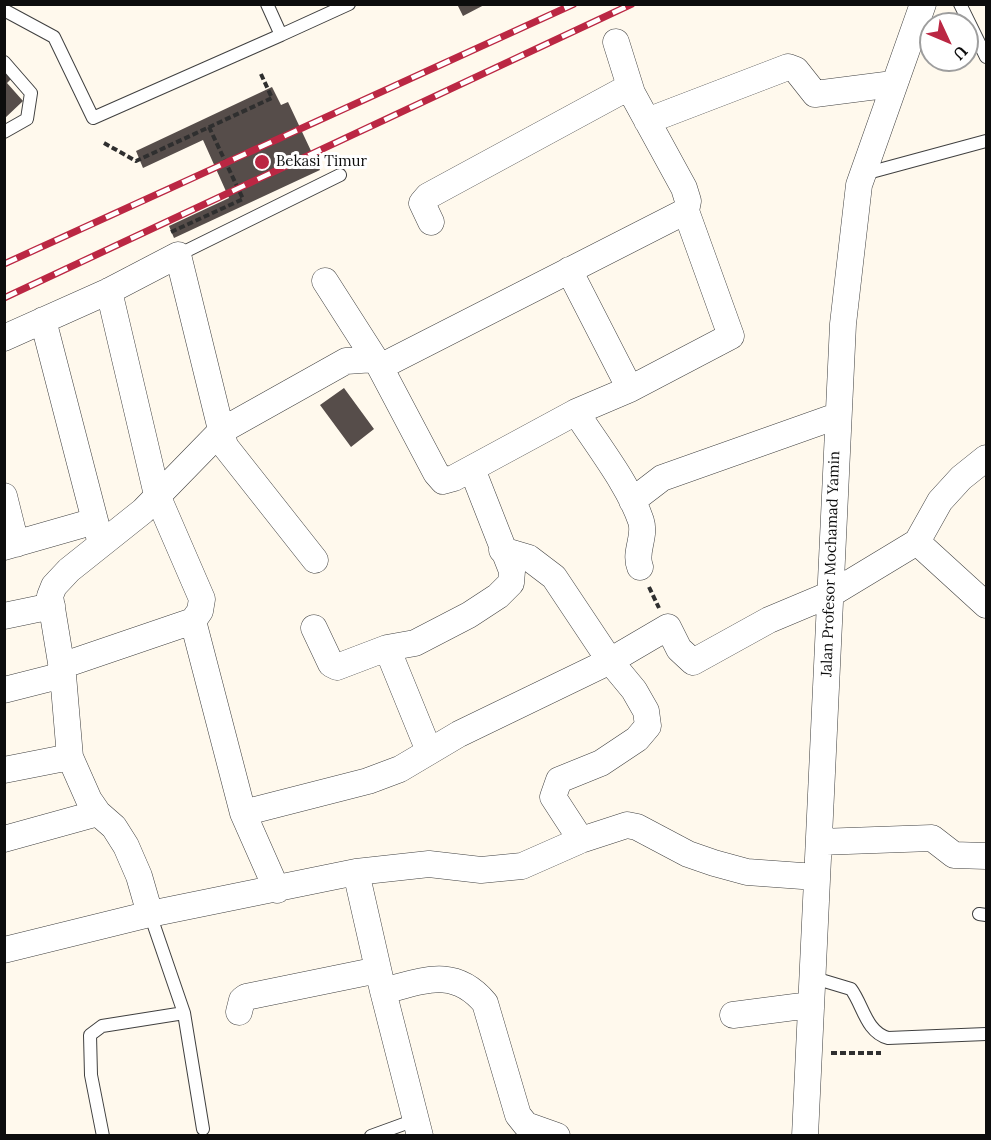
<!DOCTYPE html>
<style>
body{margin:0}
#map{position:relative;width:991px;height:1140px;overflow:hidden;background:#fff9ed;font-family:Lora,serif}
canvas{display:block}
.frame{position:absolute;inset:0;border:6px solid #0d0d0d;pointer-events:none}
.north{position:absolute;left:919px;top:12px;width:60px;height:60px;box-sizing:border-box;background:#fff;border:2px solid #9e9e9e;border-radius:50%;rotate:134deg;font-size:16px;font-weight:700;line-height:24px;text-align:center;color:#0d0d0d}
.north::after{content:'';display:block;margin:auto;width:21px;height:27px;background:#bb2743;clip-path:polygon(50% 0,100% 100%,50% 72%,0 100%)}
</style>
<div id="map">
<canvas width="991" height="1140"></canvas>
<div class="frame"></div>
<div class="north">U</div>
</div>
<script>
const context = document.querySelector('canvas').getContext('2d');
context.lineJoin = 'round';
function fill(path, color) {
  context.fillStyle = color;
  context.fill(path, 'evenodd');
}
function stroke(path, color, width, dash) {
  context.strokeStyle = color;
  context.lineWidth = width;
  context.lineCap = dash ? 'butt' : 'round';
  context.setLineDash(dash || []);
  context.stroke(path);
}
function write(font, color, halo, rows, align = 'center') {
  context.font = font + ' Lora,serif';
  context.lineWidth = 6;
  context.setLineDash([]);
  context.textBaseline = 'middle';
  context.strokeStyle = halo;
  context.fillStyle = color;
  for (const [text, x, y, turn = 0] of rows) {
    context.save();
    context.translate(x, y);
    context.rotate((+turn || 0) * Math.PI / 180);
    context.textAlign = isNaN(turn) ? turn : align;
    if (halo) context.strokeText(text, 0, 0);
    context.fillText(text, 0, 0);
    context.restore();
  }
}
fill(new Path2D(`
 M457,4H486L463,16Z
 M4,68L13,77L7,83L23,101L4,119Z
 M272,87L281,105L288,102L320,170L174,238L169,226L229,198L203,140L143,168L136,151Z
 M344,388L374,429L351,447L320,405Z`), '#564d4a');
const service = new Path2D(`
 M960,4L986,57
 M4,10L54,37L93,118L281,35L267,4
 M281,35L349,4
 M4,62L31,93L27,119L4,132
 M864,174L986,141
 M178,255L340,175
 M150,914L184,1013L203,1129
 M979,914L986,915
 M811,977L851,989C863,1005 866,1032 888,1038L986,1034
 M103,1136L91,1075L90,1035L102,1026L184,1013
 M371,1136L415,1120`);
const minor = new Path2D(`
 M647,121L788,67L796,70L815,94L893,84
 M431,222L422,203L428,196L629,87
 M569,270L630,389
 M325,281L380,367L436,473L443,481L454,478L576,412L630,389L731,336L686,211
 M43,320L101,544
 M4,338L109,291L178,255L225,446L315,560
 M380,367L686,211L688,201L684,188L632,93L616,42
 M576,412C597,445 629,485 641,521C646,537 634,552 640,567
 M4,496L16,544
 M632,501L662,478L837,416
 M917,542L986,605
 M4,547L95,521
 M502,550L529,558L554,577L610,661L634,690L646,711L648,726L637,739L601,763L559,780L553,797L581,840
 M4,616L52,606
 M193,621L243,813L277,890
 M314,628L331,664L337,667L387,648L415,643L469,615L498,596L511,583L512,571L472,469
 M387,648L429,751
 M61,666L193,621L200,611L202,599L157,495L109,291
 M4,690L63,675
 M4,770L70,757
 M243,813L368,781L400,769L459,734L610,661L668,627L679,649L693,662L769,620L831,594L917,542L940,501L961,478L986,458
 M4,839L98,813
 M819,842L932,838L954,855L986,856
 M356,872L383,991L420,1136
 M150,914L139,876L126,846L114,827L98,813L89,800L70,757L63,675L50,596L54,586L69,570L143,511L221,431L346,361L375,359
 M4,950L150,914L356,872L429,864L481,870L522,866L581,840L627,825L637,827L688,854L714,863L747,872L816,877
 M383,991C423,981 454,966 485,1003L518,1115L526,1125L557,1136
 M239,1012L242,1000L246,997L378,970
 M733,1015L810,1005
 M805,1136L843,324L859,185L923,4`);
stroke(service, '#404040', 14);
stroke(minor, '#404040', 27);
stroke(new Path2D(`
 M104,143L136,161L272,98L260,72
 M171,232L243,199L209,127
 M649,587L659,608
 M831,1053H881`), '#2f2f2f', 4, [6, 3]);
stroke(service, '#fff', 12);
stroke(minor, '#fff', 26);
const rail = new Path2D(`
 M4,264L574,4
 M4,298L632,4`);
stroke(rail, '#bb2743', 7);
stroke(rail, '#fff', 4.5, [14]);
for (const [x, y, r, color] of [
 [262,162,8,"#bb2743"]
]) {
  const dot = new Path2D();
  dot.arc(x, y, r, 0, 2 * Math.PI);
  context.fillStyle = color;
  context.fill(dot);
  stroke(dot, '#fff', 2);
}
write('15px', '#0d0d0d', '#fff', [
 ["Bekasi Timur",276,162]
], 'left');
write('15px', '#0d0d0d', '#fff', [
 ["Jalan Profesor Mochamad Yamin",831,564,-88]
]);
</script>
